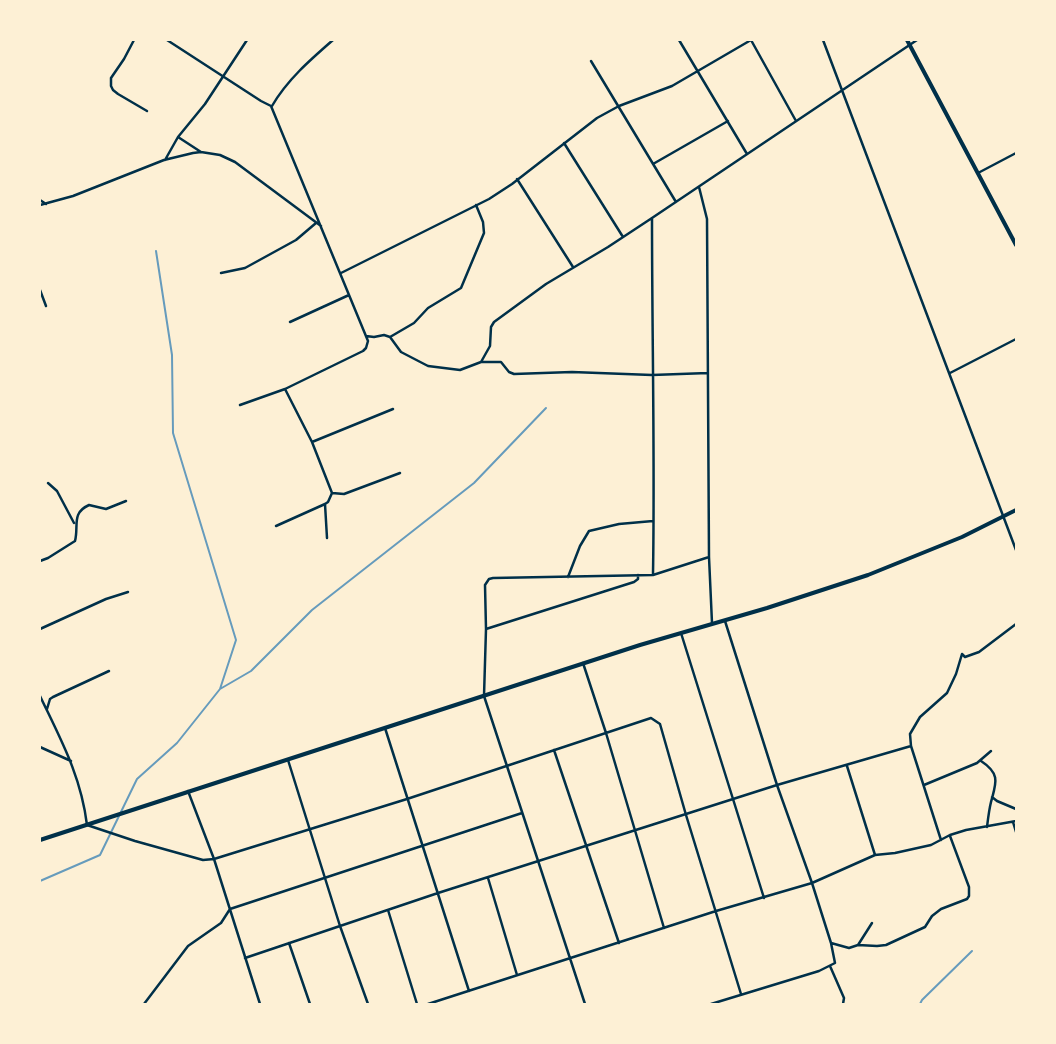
<!DOCTYPE html>
<style>
body{margin:0}
#map{position:relative;width:1056px;height:1044px;overflow:hidden;background:#fdf0d5;font-family:"Sofia Sans Condensed",sans-serif}
canvas{display:block}
.frame{position:absolute;inset:0;border:41px solid #fdf0d5;pointer-events:none}
</style>
<div id="map">
<canvas width="1056" height="1044"></canvas>
<div class="frame"></div>
</div>
<script>
const context = document.querySelector('canvas').getContext('2d');
context.lineJoin = 'round';
function stroke(path, color, width, dash) {
  context.strokeStyle = color;
  context.lineWidth = width;
  context.lineCap = dash ? 'butt' : 'round';
  context.setLineDash(dash || []);
  context.stroke(path);
}
stroke(new Path2D(`
 M220,689L251,671L312,610L474,483L546,408
 M40,881L100,855L137,779L177,743L220,689L236,640L173,433L172,355L156,251
 M920,1004L922,1000L972,951`), '#669bbc', 2);
stroke(new Path2D(`
 M134,40L124,59L111,78V86L113,90L118,94L147,111
 M167,40L261,101L271,106L368,341L366,348L363,351L285,389L240,405
 M679,40L747,154
 M751,40L796,121
 M823,40L1016,550
 M591,61L676,202
 M272,106C287,80 310,60 333,40
 M178,137L201,152
 M564,143L623,237
 M165,160L178,137L205,104L247,40
 M653,164L728,121
 M978,173L1016,153
 M517,179L573,267
 M699,187L707,219L709,557L712,623
 M40,200L46,204
 M40,205L73,196L164,160L193,153L201,152L220,155L235,162L321,226
 M652,218C652,337 655,456 653,574
 M221,273L245,268L296,240L316,223
 M341,273L489,199L512,184L597,118L619,106L672,86L751,40
 M40,290L46,306
 M290,322L349,295
 M366,336L374,337L384,335L390,337L401,352L428,366L460,370L481,362H501L509,372L514,374L572,372L652,375L708,373
 M390,337L414,323L428,308L461,288L484,233L483,222L476,205
 M481,362L490,346L491,327L494,322L546,284L608,247L652,218L917,40
 M950,373L1016,339
 M312,442L393,409
 M48,483L57,491L74,523
 M332,493L344,494L400,473
 M325,504L327,538
 M276,526L325,504L328,502L332,493L312,442L285,389
 M40,561L48,558L75,541C79,526 71,513 89,505L106,509L126,501
 M568,577L580,546L589,531L619,524L653,521
 M40,629L106,599L128,592
 M486,629L634,582L638,579V575
 M681,633L764,898
 M583,663L606,733L664,928
 M40,696C61,740 81,776 87,825L135,841L203,860L214,859L407,799L651,718L660,724L686,815L741,994
 M47,709L50,699L53,697L109,671
 M385,728L469,991
 M40,747L71,761
 M554,750L619,943
 M288,760L340,926L368,1004
 M981,761C1001,774 996,783 991,802C989,810 988,819 987,827
 M847,766L875,855
 M924,785L977,763L991,751
 M188,791L214,859L260,1004
 M992,797L997,801L1016,809
 M1013,822L1016,832
 M941,840L911,746L910,734L920,717L947,693L956,674L962,654L965,657L979,652L1016,624
 M488,878L517,975
 M388,910L417,1004
 M289,943L310,1004
 M831,943L849,948L858,945L877,946L886,945L925,927L932,916L941,909L967,899L969,896V887L950,836
 M858,945L872,923
 M245,958L438,893L777,785L911,746
 M830,966L844,998L843,1004
 M144,1004L188,946L221,923L230,909L522,813
 M428,1004L716,911L812,883L875,855L895,853L931,845L950,835L966,830L1016,821
 M585,1004L484,696L486,629L485,585L489,579L493,578L653,575L709,557
 M711,1004L819,971L835,963L831,943L812,883L777,785L725,621`), '#003049', 2.5);
stroke(new Path2D(`
 M907,40L1016,245
 M40,840L640,645L767,608L868,575L962,537L1016,510`), '#003049', 4);
</script>
